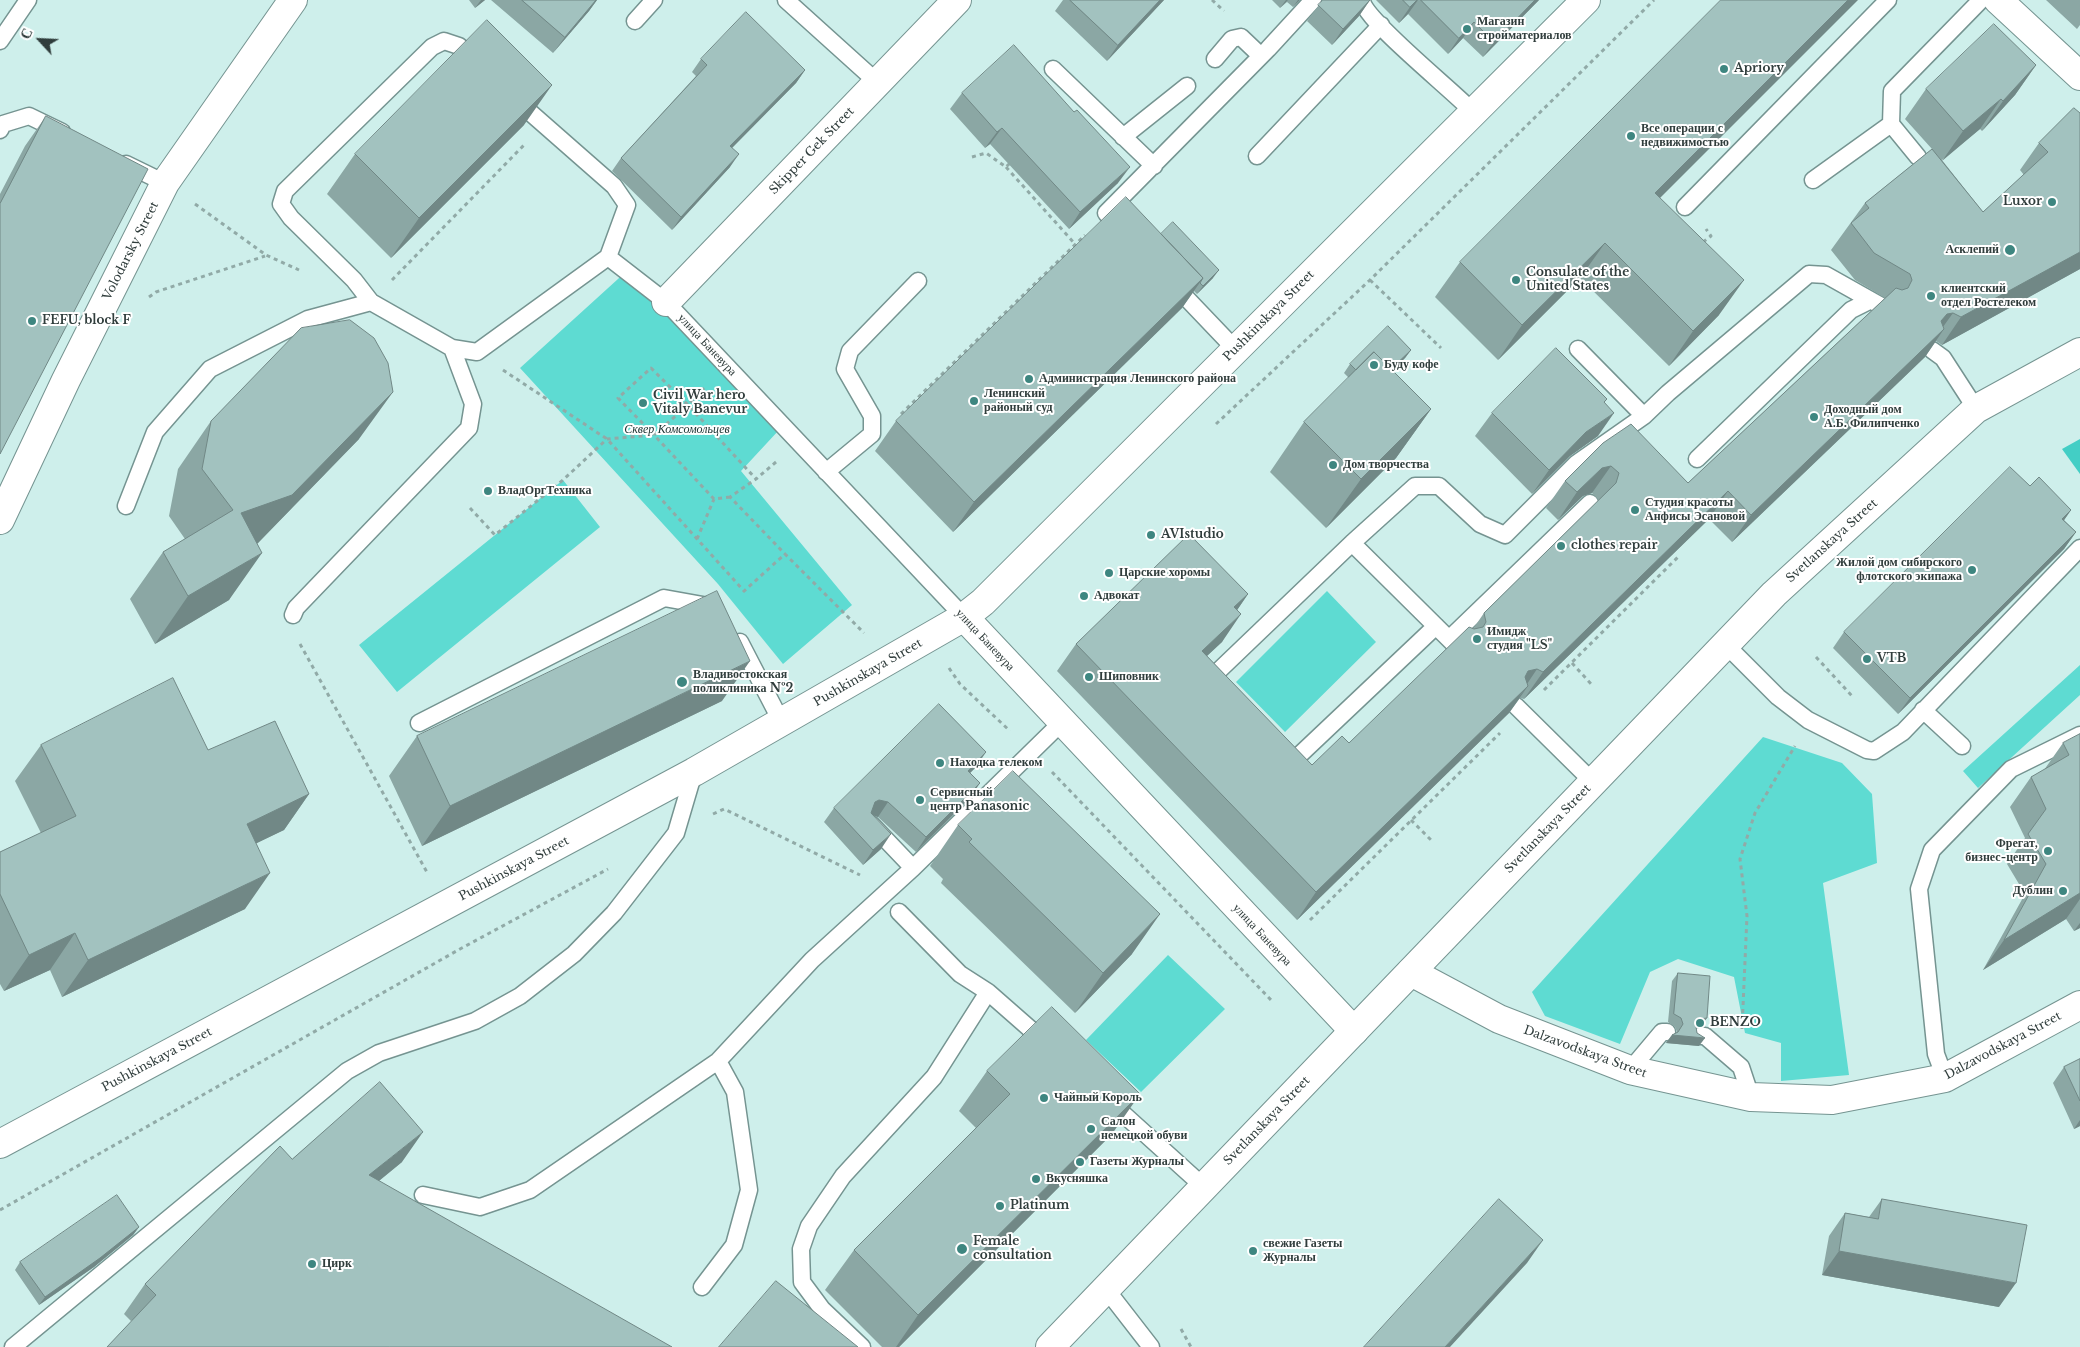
<!DOCTYPE html>
<meta charset="utf-8">
<style>
body{margin:0}
#map{position:relative;width:2080px;height:1347px;overflow:hidden;background:#ceefeb;font-family:"Libre Baskerville",serif}
canvas{display:block}
.north{position:absolute;left:15px;top:15px;width:50px;height:50px;-webkit-text-stroke:4px #fff;paint-order:stroke;rotate:295deg;font-size:14px;font-weight:700;line-height:20px;text-align:center;color:#303d3c}
.north::after{content:'';display:block;margin:auto;width:18px;height:22px;background:#303d3c;clip-path:polygon(50% 0,100% 100%,50% 72%,0 100%)}
</style>
<div id="map">
<canvas width="2080" height="1347"></canvas>
<div class="north">С</div>
</div>
<script>
const context = document.querySelector('canvas').getContext('2d');
context.lineJoin = 'round';
function fill(path, color) {
  context.fillStyle = color;
  context.fill(path, 'evenodd');
}
function stroke(path, color, width, dash) {
  context.strokeStyle = color;
  context.lineWidth = width;
  context.lineCap = dash ? 'butt' : 'round';
  context.setLineDash(dash || []);
  context.stroke(path);
}
function write(font, color, halo, rows, align = 'center') {
  context.font = font + ' "Libre Baskerville",serif';
  context.lineWidth = 4;
  context.setLineDash([]);
  context.textBaseline = 'middle';
  context.strokeStyle = halo;
  context.fillStyle = color;
  for (const [text, x, y, turn = 0] of rows) {
    context.save();
    context.translate(x, y);
    context.rotate((+turn || 0) * Math.PI / 180);
    context.textAlign = isNaN(turn) ? turn : align;
    if (halo) context.strokeText(text, 0, 0);
    context.fillText(text, 0, 0);
    context.restore();
  }
}
fill(new Path2D(`
 M629,269L779,430L741,471L852,605L783,664L718,584L520,368Z
 M563,480L600,527L397,692L359,645Z
 M1327,591L1376,642L1285,732L1236,682Z
 M2080,665V695L1978,788L1963,771Z
 M1763,737L1842,763L1872,794L1877,863L1823,883L1849,1075L1781,1081V1043L1745,1033L1734,977L1678,959L1650,972L1620,1044L1545,1016L1532,992Z
 M1168,955L1225,1009L1141,1092L1086,1040Z`), '#5edbd2');
fill(new Path2D(`
 M2080,439V474L2062,449Z`), '#43cec5');
const service = new Path2D(`
 M786,0L878,83
 M1362,0C1364,20 1455,92 1474,113
 M635,21L654,0
 M0,41L28,0
 M444,41L459,46L524,107L614,186L627,205L608,257L477,352L452,348L371,302L354,280L291,218L281,204L285,191L432,47Z
 M1215,59L1232,39L1241,37L1261,56
 M1053,69L1154,166
 M0,130L3,124L29,116L62,132
 M1123,137L1187,86
 M1257,156L1381,25
 M1918,157L1891,124L1892,91L1981,0
 M126,164L165,183
 M1813,180L1891,124
 M1685,207L1888,0
 M1122,230L1106,213L1268,49L1313,0
 M608,257L666,302L964,617
 M1173,284L1236,350
 M1578,349L1644,416
 M1932,350L1943,358L1976,409
 M1697,459L1851,310L1871,300
 M826,472L872,434V416L845,369L850,351L918,281
 M126,506L155,432L210,369L308,319L371,302
 M1352,543L1415,486H1439L1480,524L1505,535L1577,463L1644,416L1668,393L1809,274L1826,275L1883,307
 M293,615L296,608L469,428L473,404L452,348
 M1449,639L1590,503
 M740,642L782,723
 M1725,644L1778,697L1808,720L1867,750L1874,751L1903,732L2080,548
 M1209,680L1352,543L1457,647
 M1516,706L1593,782
 M1923,710L1962,746
 M419,723L664,598L714,607
 M1289,765L1436,626
 M871,824L913,868
 M899,912L960,974L988,992
 M1700,1036H1705L1741,1067L1751,1097
 M1630,1070L1662,1032H1667
 M1945,1078L1936,1054L1919,889L1932,850L2011,769L2080,735
 M1109,1101L1204,1187
 M423,1195L480,1207L530,1190L718,1061L812,960L913,868L1062,722
 M702,1287L734,1245L749,1190L735,1092L718,1061
 M1106,1289L1151,1347
 M13,1347L347,1071L379,1053L475,1021L520,996L574,954L614,913L676,833L694,772
 M862,1347L822,1309L802,1282L801,1249L809,1226L843,1176L934,1077L988,992L1045,1042`);
const minor = new Path2D(`
 M1998,0L2080,76
 M666,302L957,0
 M1411,972L1499,1019L1630,1070L1751,1097L1832,1100L1945,1078L2080,1005`);
const tertiary = new Path2D(`
 M0,520L66,380L165,183L293,0
 M964,617L1354,1031`);
const secondary = new Path2D(`
 M0,1144L694,772L964,617L983,602L1586,0`);
const primary = new Path2D(`
 M1050,1347L1774,594L1976,409L2080,352`);
stroke(service, '#759491', 19);
stroke(minor, '#759491', 30);
stroke(tertiary, '#759491', 30);
stroke(secondary, '#759491', 30);
stroke(primary, '#759491', 30);
stroke(new Path2D(`
 M1212,0L1224,11
 M972,157L986,153L1006,167L1011,162
 M1006,167L1075,244
 M195,204L266,255L299,270
 M1703,242L1711,236L1706,229
 M392,280L524,145
 M1370,280L1441,348
 M149,297L156,292L265,256
 M503,370L607,439L744,591
 M901,414L1085,235
 M1216,424L1370,280L1654,0
 M654,435L618,398L651,368L688,405L705,387
 M776,462L756,479L730,497L785,554
 M730,497L714,499L654,435L688,405L756,479
 M470,508L495,535L563,480L607,439L654,435
 M697,539L714,499
 M743,592L785,554L864,633
 M300,644L428,874
 M1816,657L1853,697
 M1572,663L1592,685
 M949,668L960,684L1010,731
 M1544,690L1678,557
 M1052,772L1272,1001
 M713,814L724,809L860,875
 M1411,820L1433,842
 M1310,920L1500,733
 M1742,1029L1747,916L1740,859L1755,813L1795,746
 M0,1210L460,949L608,869
 M1181,1329L1191,1347`), '#91aaa7', 3, [4, 4]);
stroke(service, '#fff', 16);
stroke(minor, '#fff', 28);
stroke(tertiary, '#fff', 28);
stroke(secondary, '#fff', 28);
stroke(primary, '#fff', 28);
fill(new Path2D(`
 M469,0H485L475,8Z
 M491,0H597L589,11L553,53Z
 M1063,0H1164L1107,61L1055,11Z
 M1272,0H1300L1293,7L1287,2L1280,8Z
 M1322,0H1370L1359,16L1332,45L1307,21L1322,1Z
 M1376,0H1539L1483,57L1463,38L1448,54L1408,14L1399,23Z
 M2046,0H2080V25L2077,29Z
 M701,59L805,70L796,83L732,148L730,167L672,230L612,171L621,158L696,76L692,72Z
 M2036,65L2015,95L1982,131L1980,129L1942,160L1983,212L2024,175L2020,170L2039,143L2074,108L2080,269L1942,345L1936,341L1925,357L1732,542L1709,519L1524,699L1520,698L1509,713L1297,920L1057,671L1076,644L1248,594L1237,610L1222,642L1207,656L1312,765L1349,743L1473,629L1484,613L1599,500L1592,493L1583,496L1558,520L1546,508L1565,481L1603,443L1688,483L1885,298L1855,280L1831,250L1865,203L1932,149L1905,119L1926,89Z
 M962,93L1074,112L1118,183L1069,229L990,144L985,148L950,109Z
 M46,116L0,454V194L25,146Z
 M524,125L391,258L327,194L355,154Z
 M1660,198L1719,315L1669,366L1580,278L1498,360L1435,297L1460,262Z
 M1161,234L1213,278L1197,294L1194,291L1182,308L953,532L875,451L896,421Z
 M1411,350L1405,358L1392,370L1431,409L1396,458L1326,528L1270,472L1304,422L1349,378L1344,373L1350,364Z
 M1607,399L1604,403L1598,436L1570,456L1532,494L1475,436L1492,413Z
 M211,421L359,439L257,544L229,600L155,644L130,599L163,552L185,539L169,516L178,469Z
 M2030,486L2071,510L2064,520L2076,532L2064,549L1898,714L1833,648L1844,632Z
 M722,701L422,846L389,776L417,736Z
 M2080,734V928L2074,931L2066,919L1983,970L2025,894L2007,864L2025,838L2010,807L2031,777L2044,770L2063,743Z
 M41,745L208,750L309,794L284,830L256,843L245,909L62,997L50,970L4,991L0,984V852L41,833L15,781Z
 M976,767L970,773V798L916,852L878,817L874,816L881,849L863,865L824,822L834,808Z
 M958,825L1132,954L1075,1013L941,883L943,879L930,866Z
 M1678,973L1701,1026L1696,1027L1699,1046L1666,1043L1672,1035L1677,1032L1675,1027L1668,1022L1672,981Z
 M2080,1059V1126L2074,1129L2053,1083L2064,1067Z
 M987,1071L1112,1134L899,1347H882L825,1290L854,1250L976,1128L959,1111Z
 M292,1159L402,1162L379,1181L131,1321L124,1314L145,1284Z
 M1882,1199L1999,1307L1822,1275L1829,1236L1845,1213L1869,1217Z
 M139,1227L133,1235L94,1267L39,1305L15,1270L20,1262Z`), '#8ba7a4');
fill(new Path2D(`
 M481,0H485L475,8Z
 M596,0H597L589,11L553,53L565,37Z
 M1160,0H1164L1107,61L1118,45Z
 M1286,0H1288L1280,8Z
 M1298,0H1300L1293,7Z
 M1370,0L1359,16L1332,45L1343,29Z
 M1417,0H1418L1408,14L1399,23L1410,7Z
 M1535,0H1539L1483,57L1494,42Z
 M1848,0H1858L1630,228L1655,193Z
 M1474,22L1463,38L1448,54L1459,38Z
 M2036,65L2015,95L1982,131L2003,101Z
 M805,70L796,83L721,159L730,146Z
 M552,85L524,125L391,258L419,218Z
 M2001,99L1980,129L1942,161L1963,131Z
 M1002,128L990,144L985,148L997,132Z
 M739,154L730,167L672,230L681,217Z
 M1130,167L1118,183L1069,229L1080,212Z
 M1605,243L1580,278L1498,360L1522,325Z
 M2080,252V269L1942,345L1961,317Z
 M1219,270L1213,278L1197,294L1203,286Z
 M1203,278L1182,308L953,532L974,502Z
 M1744,280L1719,315L1669,366L1693,331Z
 M1953,313L1935,338L1944,329L1925,357L1732,542L1751,515L1947,314Z
 M1411,350L1405,358L1367,396L1373,387Z
 M393,392L359,439L258,543L207,561L241,513Z
 M1431,409L1396,458L1326,528L1361,479Z
 M1614,413L1598,436L1570,456L1532,494L1549,470L1586,432Z
 M1611,466L1592,493L1583,496L1558,520L1577,492L1602,468Z
 M1728,491L1709,519L1524,699L1543,672Z
 M2071,510L2060,526L2062,519Z
 M2076,532L2064,549L1898,714L1910,698Z
 M262,553L229,600L155,644L188,596Z
 M1248,594L1229,622L1234,607Z
 M1241,614L1222,642L1183,678L1202,651Z
 M750,661L722,701L422,846L450,806Z
 M1537,669L1519,696L1528,686L1509,713L1297,920L1316,892L1509,699L1528,671Z
 M986,752L976,767L958,785L968,771Z
 M980,783L970,798L916,852L926,837Z
 M309,794L284,830L222,860L247,824Z
 M879,800L888,802L878,817L869,814L875,802Z
 M891,834L881,849L863,865L873,850Z
 M270,873L245,909L62,997L88,960Z
 M2080,893V899L2066,919L1983,970L2004,940Z
 M1160,914L1132,954L1075,1013L1103,973Z
 M2080,923V928L2074,931Z
 M75,933L50,970L4,991L29,955Z
 M1707,1018L1701,1026L1695,1028L1700,1019Z
 M1672,1035L1705,1038L1699,1046L1666,1043Z
 M1140,1094L1112,1134L899,1347H896L918,1315Z
 M2080,1120V1126L2074,1129Z
 M423,1132L402,1162L348,1206L369,1175Z
 M139,1227L133,1235L94,1267L39,1305L45,1297Z
 M1543,1240L1527,1263L1450,1347H1445Z
 M1839,1251L2016,1283L1999,1307L1822,1275Z`), '#718886');
const building = new Path2D(`
 M522,0H596L565,37Z
 M1070,0H1160L1118,45Z
 M1323,0H1370L1343,29L1318,5Z
 M1403,0H1417L1410,7Z
 M1421,0H1535L1494,42L1474,22L1459,38Z
 M1721,0H1848L1655,193L1744,280L1693,331L1605,243L1522,325L1460,262Z
 M746,12L805,70L730,146L739,154L681,217L621,158L707,65L701,59Z
 M487,20L552,85L419,218L355,154Z
 M1994,24L2036,65L2003,101L2001,99L1963,131L1926,89Z
 M1014,45L1074,112L1077,110L1130,167L1080,212L1002,128L997,132L962,93Z
 M2074,108L2080,113V252L1961,317L1953,313L1947,314L1941,321L1944,329L1751,515L1728,491L1543,672L1537,669L1528,671L1525,677L1528,686L1316,892L1076,644L1189,534L1248,594L1234,607L1241,614L1202,651L1312,765L1342,736L1349,743L1469,627L1474,629L1483,627L1486,622L1484,613L1616,483L1619,473L1611,466L1602,468L1577,492L1565,481L1603,443L1631,424L1688,483L1896,288L1902,290L1908,288L1912,280L1910,274L1874,253L1851,223L1869,208L1865,203L1932,149L1983,212L2048,152L2039,143Z
 M46,116L148,169L0,454V204Z
 M1126,197L1203,278L974,502L896,421Z
 M1173,222L1219,270L1203,286L1200,283L1203,278L1161,234Z
 M350,320L374,338L388,363L393,392L292,495L241,513L262,553L188,596L163,552L233,510L202,469L211,421L301,328Z
 M1388,326L1411,350L1391,369L1374,352L1356,370L1350,364Z
 M1556,348L1607,399L1604,402L1614,413L1586,432L1549,470L1492,413Z
 M1374,352L1431,409L1361,479L1304,422Z
 M2010,467L2030,486L2039,477L2071,510L2062,519L2076,532L1910,698L1844,632Z
 M717,591L750,661L450,806L417,736Z
 M173,678L208,750L275,721L309,794L247,824L270,873L88,960L75,933L29,955L0,894V852L76,816L41,745Z
 M939,704L986,752L968,771L980,783L926,837L888,802L879,800L875,802L871,813L891,834L873,850L834,808Z
 M2080,734V893L2004,940L2046,864L2028,834L2046,809L2031,777L2069,755L2063,743Z
 M1013,771L1160,914L1103,973L969,842L972,839L958,825Z
 M1678,973L1710,976L1707,1018L1700,1019L1696,1027L1697,1033L1705,1038L1672,1035L1678,1032L1683,1024L1681,1018L1674,1014Z
 M1052,1007L1140,1094L918,1315L854,1250L1010,1094L987,1071Z
 M2080,1059V1101L2064,1067Z
 M380,1082L423,1132L369,1175L672,1347H107L156,1295L145,1284L280,1146L292,1159Z
 M117,1195L139,1227L100,1258L45,1297L20,1262Z
 M1499,1199L1543,1240L1445,1347H1364Z
 M1882,1199L2027,1225L2016,1283L1839,1251L1845,1213L1878,1219Z
 M776,1281L858,1347H719Z`);
fill(building, '#a2c2bf');
stroke(building, '#718886', 1);
for (const [x, y, r, color] of [
 [1467,29,5,"#3e8680"],
 [1724,69,5,"#3e8680"],
 [1631,136,5,"#3e8680"],
 [2052,202,5,"#3e8680"],
 [2010,250,6,"#3e8680"],
 [1516,280,5,"#3e8680"],
 [1931,296,5,"#3e8680"],
 [32,321,5,"#3e8680"],
 [1374,365,5,"#3e8680"],
 [1029,379,5,"#3e8680"],
 [974,401,5,"#3e8680"],
 [643,403,5,"#3e8680"],
 [1814,417,5,"#3e8680"],
 [1333,465,5,"#3e8680"],
 [488,491,5,"#3e8680"],
 [1635,510,5,"#3e8680"],
 [1151,535,5,"#3e8680"],
 [1561,546,5,"#3e8680"],
 [1972,570,5,"#3e8680"],
 [1109,573,5,"#3e8680"],
 [1084,596,5,"#3e8680"],
 [1477,639,5,"#3e8680"],
 [1867,659,5,"#3e8680"],
 [1089,677,5,"#3e8680"],
 [682,682,6,"#3e8680"],
 [940,763,5,"#3e8680"],
 [920,800,5,"#3e8680"],
 [2048,851,5,"#3e8680"],
 [2063,891,5,"#3e8680"],
 [1700,1023,5,"#3e8680"],
 [1044,1098,5,"#3e8680"],
 [1091,1129,5,"#3e8680"],
 [1080,1162,5,"#3e8680"],
 [1036,1179,5,"#3e8680"],
 [1000,1206,5,"#3e8680"],
 [962,1249,6,"#3e8680"],
 [1253,1251,5,"#3e8680"],
 [312,1264,5,"#3e8680"]
]) {
  const dot = new Path2D();
  dot.arc(x, y, r, 0, 2 * Math.PI);
  context.fillStyle = color;
  context.fill(dot);
  stroke(dot, '#fff', 2);
}
write('bold 12px', '#303d3c', '#fff', [
 ["Магазин",1477,22],
 ["стройматериалов",1477,36],
 ["Apriory",1734,69],
 ["Все операции с",1641,129],
 ["недвижимостью",1641,143],
 ["Luxor",2042,202,"right"],
 ["Асклепий",1999,250,"right"],
 ["Consulate of the",1526,273],
 ["United States",1526,287],
 ["клиентский",1941,289],
 ["отдел Ростелеком",1941,303],
 ["FEFU, block F",42,321],
 ["Буду кофе",1384,365],
 ["Администрация Ленинского района",1039,379],
 ["Ленинский",984,394],
 ["районый суд",984,408],
 ["Civil War hero",653,396],
 ["Vitaly Banevur",653,410],
 ["Доходный дом",1824,410],
 ["А.Б. Филипченко",1824,424],
 ["Дом творчества",1343,465],
 ["ВладОргТехника",498,491],
 ["Студия красоты",1645,503],
 ["Анфисы Эсановой",1645,517],
 ["AVIstudio",1161,535],
 ["clothes repair",1571,546],
 ["Жилой дом сибирского",1962,563,"right"],
 ["флотского экипажа",1962,577,"right"],
 ["Царские хоромы",1119,573],
 ["Адвокат",1094,596],
 ["Имидж",1487,632],
 ["студия \"LS\"",1487,646],
 ["VTB",1877,659],
 ["Владивостокская",693,675],
 ["поликлиника №2",693,689],
 ["Шиповник",1099,677],
 ["Находка телеком",950,763],
 ["Сервисный",930,793],
 ["центр Panasonic",930,807],
 ["Фрегат,",2038,844,"right"],
 ["бизнес-центр",2038,858,"right"],
 ["Дублин",2053,891,"right"],
 ["BENZO",1710,1023],
 ["Чайный Король",1054,1098],
 ["Салон",1101,1122],
 ["немецкой обуви",1101,1136],
 ["Газеты Журналы",1090,1162],
 ["Вкусняшка",1046,1179],
 ["Platinum",1010,1206],
 ["Female",973,1242],
 ["consultation",973,1256],
 ["свежие Газеты",1263,1244],
 ["Журналы",1263,1258],
 ["Цирк",322,1264]
], 'left');
write('12px', '#303d3c', '#fff', [
 ["Skipper Gek Street",812,151,-46],
 ["Volodarsky Street",131,251,-63],
 ["Pushkinskaya Street",1269,316,-45],
 ["улица Баневура",707,345,47],
 ["Svetlanskaya Street",1832,541,-42],
 ["улица Баневура",985,640,47],
 ["Pushkinskaya Street",868,673,-30],
 ["Svetlanskaya Street",1548,829,-46],
 ["Pushkinskaya Street",514,869,-28],
 ["улица Баневура",1262,935,47],
 ["Dalzavodskaya Street",2003,1046,-28],
 ["Dalzavodskaya Street",1585,1052,20],
 ["Pushkinskaya Street",157,1060,-28],
 ["Svetlanskaya Street",1267,1121,-46]
]);
write('italic 12px', '#19302f', '#fff', [
 ["Сквер Комсомольцев",677,430]
]);
</script>
